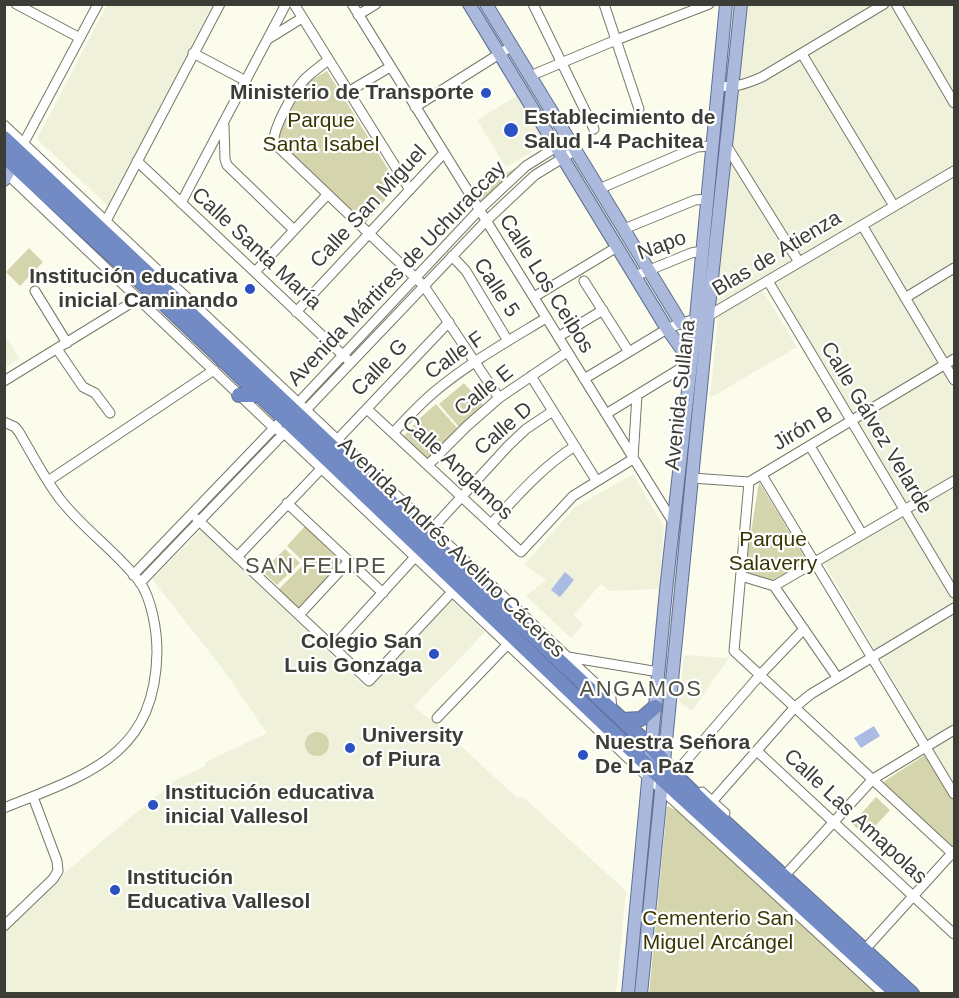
<!DOCTYPE html>
<meta charset="utf-8">
<style>
body{margin:0}
#map{position:relative;width:959px;height:998px;overflow:hidden;background:#fbfcec;font-family:Helvetica,sans-serif}
canvas{display:block}
.frame{position:absolute;inset:0;border:6px solid #3d3d37;pointer-events:none}
</style>
<div id="map">
<canvas width="959" height="998"></canvas>
<div class="frame"></div>
</div>
<script>
const context = document.querySelector('canvas').getContext('2d');
context.lineJoin = 'round';
function fill(path, color) {
  context.fillStyle = color;
  context.fill(path, 'evenodd');
}
function stroke(path, color, width, dash) {
  context.strokeStyle = color;
  context.lineWidth = width;
  context.lineCap = dash ? 'butt' : 'round';
  context.setLineDash(dash || []);
  context.stroke(path);
}
function write(font, color, halo, rows, align = 'center') {
  context.font = font + ' Helvetica,sans-serif';
  context.lineWidth = 4.5;
  context.setLineDash([]);
  context.textBaseline = 'middle';
  context.strokeStyle = halo;
  context.fillStyle = color;
  for (const [text, x, y, turn = 0] of rows) {
    context.save();
    context.translate(x, y);
    context.rotate((+turn || 0) * Math.PI / 180);
    context.textAlign = isNaN(turn) ? turn : align;
    if (halo) context.strokeText(text, 0, 0);
    context.fillText(text, 0, 0);
    context.restore();
  }
}
fill(new Path2D(`
 M107,5H213L108,206L37,139Z
 M734,5H954V785L823,561L911,512L775,282L729,309L763,291L797,347L710,398L718,316L701,325Z
 M518,95L544,140L543,145L506,167L477,120Z
 M5,335L19,358L5,368H4Z
 M633,474L664,527L659,589L610,591L601,584L574,615L583,624L571,638L526,596L546,580L524,565L575,507Z
 M201,530L366,688L385,672L452,600L485,632L414,706L429,719L431,718L518,799L522,796L626,891L616,993L5,994V932L68,870L174,781L205,766L206,762L267,733L222,668L152,579Z
 M684,655L729,658L692,711L679,702Z`), '#f0f1db');
fill(new Path2D(`
 M327,71L398,185L365,224L281,148L277,133L308,82Z
 M521,165L481,201L476,190Z
 M29,248L43,262L20,286L6,272Z
 M464,383L483,405L459,427L439,404Z
 M436,404L458,429L428,462L403,437L419,419Z
 M759,482L807,561L768,583L744,576Z
 M305,526L343,564L297,613L275,593L305,563L287,546Z
 M285,549L300,563L277,585L262,571Z
 M305 744a12 12 0 1 1 24 0a12 12 0 1 1-24 0Z
 M928,753L954,798V847L952,849L883,782Z
 M876,797L890,810L866,836L852,824Z
 M667,806L678,811L877,994H649Z`), '#d4d5ad');
fill(new Path2D(`
 M565,572L574,580L560,597L551,590Z
 M874,726L880,736L861,748L854,738Z`), '#aabce3');
const minor = new Path2D(`
 M16,4L80,38
 M294,4L410,190
 M352,4L673,522
 M533,4L594,129
 M604,4L639,109
 M896,4L954,103
 M358,15L376,4
 M268,39L302,18
 M193,53L246,81
 M802,54L894,206
 M328,60C321,66 312,72 305,79C295,89 272,129 274,143L424,286L499,398
 M530,76L616,40L709,4
 M717,86C734,88 746,84 762,77L884,4
 M348,92L390,67
 M415,107L512,46
 M4,125L611,698L612,710
 M224,126L225,159L227,165L294,230
 M726,145L799,262
 M21,148L98,4
 M137,161L347,359
 M4,171L274,428L284,433L649,778L884,994
 M599,189L697,147L712,146
 M181,203L286,4
 M106,221L220,4
 M862,225L954,380
 M624,229L695,200L707,199
 M452,256L466,271L508,341
 M255,272L327,195
 M635,276L691,253L702,251
 M584,281L629,352
 M768,281L954,593
 M35,291L67,343
 M534,297L617,247
 M905,298L954,268
 M296,312L444,153
 M558,337L603,310
 M57,349L83,387L95,393L110,413
 M531,376L596,480
 M584,379L667,329L681,323L708,316L954,171
 M4,381L139,298
 M367,409L521,552L573,496L633,459L637,395
 M304,412L486,221L535,175L576,150
 M606,414L691,362
 M4,422L15,427L19,432C32,454 44,478 60,499C83,529 116,551 139,581C152,598 157,632 157,652C155,756 88,774 4,808
 M393,433C406,419 419,405 433,393C467,364 508,341 546,318
 M338,439L449,322
 M810,446L862,534
 M428,465L467,426L499,398L567,352
 M762,475L954,794
 M692,478L749,482L954,359
 M48,481L214,370
 M749,482L734,651L954,855
 M287,503L383,593
 M197,519L369,681L452,592
 M491,524C518,495 541,468 575,446
 M432,529L508,446L526,429L553,411
 M237,557L321,469
 M133,575L299,402L479,210L526,166L569,139
 M741,576L774,586
 M140,583L286,431
 M774,586L954,481
 M774,586L837,677
 M299,615L349,561
 M333,647L415,557
 M568,657L659,672
 M437,718L507,645
 M757,751L954,934
 M678,770L760,675L804,629
 M702,792L725,813
 M709,805L795,707L811,694L954,608
 M788,872L873,779L954,730
 M4,926L53,879L58,871L57,861L33,797
 M868,946L954,851`);
const major = new Path2D(`
 M469,4L667,329L691,362
 M486,4L681,323
 M4,180L16,158
 M628,994L666,590L696,318L726,4
 M641,994L708,316L741,4`);
const highway = new Path2D(`
 M4,138L652,748L674,774L708,807L912,994
 M4,156L151,291L663,780L897,994
 M239,395H260
 M622,720L641,719L655,707`);
stroke(minor, '#777869', 11);
stroke(major, '#5f7093', 14);
stroke(highway, '#5f7093', 16);
stroke(minor, '#fff', 9);
stroke(major, '#aab9dc', 12);
stroke(highway, '#728bc4', 14);
for (const [x, y, r, color] of [
 [486,93,6,"#2b51c0"],
 [511,130,8,"#2b51c0"],
 [250,289,6,"#2b51c0"],
 [434,654,6,"#2b51c0"],
 [350,748,6,"#2b51c0"],
 [583,755,6,"#2b51c0"],
 [153,805,6,"#2b51c0"],
 [115,890,6,"#2b51c0"]
]) {
  const dot = new Path2D();
  dot.arc(x, y, r, 0, 2 * Math.PI);
  context.fillStyle = color;
  context.fill(dot);
  stroke(dot, '#fff', 2);
}
write('bold 21px', '#3d3d37', '#fff', [
 ["Ministerio de Transporte",474,93,"right"],
 ["Establecimiento de",524,118],
 ["Salud I-4 Pachitea",524,142],
 ["Institución educativa",238,277,"right"],
 ["inicial Caminando",238,301,"right"],
 ["Colegio San",422,642,"right"],
 ["Luis Gonzaga",422,666,"right"],
 ["University",362,736],
 ["of Piura",362,760],
 ["Nuestra Señora",595,743],
 ["De La Paz",595,767],
 ["Institución educativa",165,793],
 ["inicial Vallesol",165,817],
 ["Institución",127,878],
 ["Educativa Vallesol",127,902]
], 'left');
write('21px', '#383700', '#fff', [
 ["Parque",321,121],
 ["Santa Isabel",321,145],
 ["Parque",773,540],
 ["Salaverry",773,564],
 ["Cementerio San",718,919],
 ["Miguel Arcángel",718,943]
]);
write('21px', '#3d3d37', '#fff', [
 ["Calle San Miguel",369,207,-47],
 ["Napo",662,246,-20],
 ["Calle Santa María",256,249,43],
 ["Blas de Atienza",777,254,-31],
 ["Avenida Mártires de Uchuraccay",397,274,-46],
 ["Calle Los Ceibos",546,284,58],
 ["Calle 5",496,288,57],
 ["Calle F",455,356,-35],
 ["Calle G",380,368,-46],
 ["Calle E",484,391,-38],
 ["Avenida Sullana",681,395,-84],
 ["Calle Gálvez Velarde",876,428,59],
 ["Calle D",504,429,-41],
 ["Jirón B",803,429,-31],
 ["Calle Angamos",457,468,43],
 ["Avenida Andrés Avelino Cáceres",451,548,44],
 ["Calle Las Amapolas",855,817,43]
]);
context.letterSpacing = '1.5px';
write('22px', '#515144', '#fff', [
 ["SAN FELIPE",316,567],
 ["ANGAMOS",641,690]
]);
context.letterSpacing = '0px';
</script>
